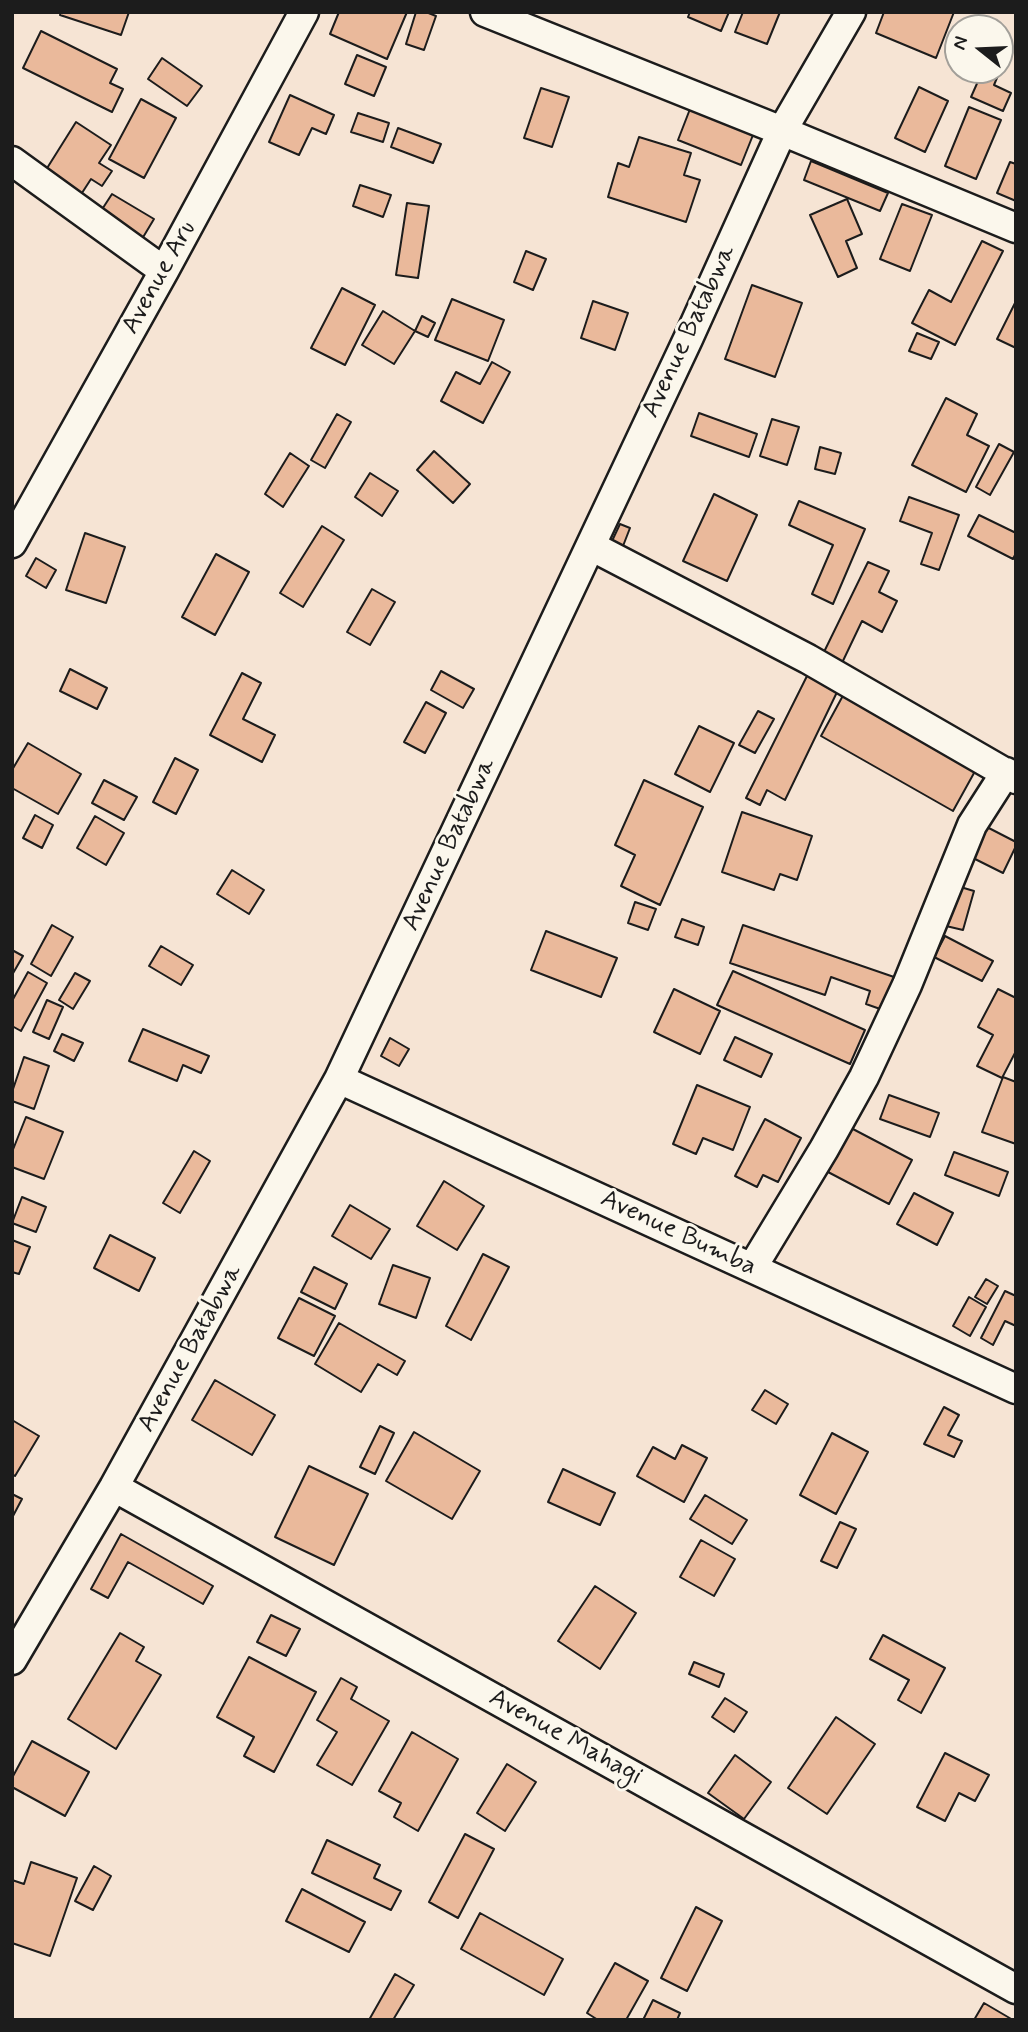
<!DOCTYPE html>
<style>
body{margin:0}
#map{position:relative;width:1028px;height:2032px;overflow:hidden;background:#f6e4d4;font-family:Mynerve,sans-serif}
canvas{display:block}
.frame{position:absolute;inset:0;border:14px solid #1c1c1c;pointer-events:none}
.north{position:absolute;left:944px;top:14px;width:70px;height:70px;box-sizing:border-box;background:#fbf7ec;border:2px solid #a29f99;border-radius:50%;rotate:288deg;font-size:19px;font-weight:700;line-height:28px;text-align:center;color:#1c1c1c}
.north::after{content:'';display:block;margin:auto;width:24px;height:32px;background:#1c1c1c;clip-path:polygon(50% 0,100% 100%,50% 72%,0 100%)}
</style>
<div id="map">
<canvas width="1028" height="2032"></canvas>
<div class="frame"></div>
<div class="north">N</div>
</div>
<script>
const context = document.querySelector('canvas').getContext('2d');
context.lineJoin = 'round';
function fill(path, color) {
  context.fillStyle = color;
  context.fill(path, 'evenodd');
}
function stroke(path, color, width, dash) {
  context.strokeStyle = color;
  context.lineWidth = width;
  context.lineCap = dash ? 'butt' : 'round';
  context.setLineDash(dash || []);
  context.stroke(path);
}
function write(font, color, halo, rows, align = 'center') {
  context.font = font + ' Mynerve,sans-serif';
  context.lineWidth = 6;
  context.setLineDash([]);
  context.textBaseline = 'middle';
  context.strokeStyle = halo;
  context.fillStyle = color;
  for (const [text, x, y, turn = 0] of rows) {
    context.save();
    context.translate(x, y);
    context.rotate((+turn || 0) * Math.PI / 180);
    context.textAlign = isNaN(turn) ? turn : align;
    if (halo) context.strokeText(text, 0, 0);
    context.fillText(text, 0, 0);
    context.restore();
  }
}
const building = new Path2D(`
 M61,12H129L121,35L60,15Z
 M339,12H407L387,59L330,34Z
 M416,12H426L436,16L424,50L406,44Z
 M690,12H729L721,31L688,17Z
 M743,12H780L767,44L735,32Z
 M884,12H954L936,58L876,33Z
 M41,31L117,69L110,83L123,89L112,112L23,68Z
 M357,55L386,67L374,96L345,84Z
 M162,58L202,86L187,106L148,79Z
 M983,70H993L999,73L994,85L1011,93L1003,111L971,97Z
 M919,87L948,101L925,152L895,138Z
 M541,88L569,97L552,147L524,138Z
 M290,95L334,115L326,134L312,128L299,155L269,142Z
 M141,99L176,118L144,178L109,159Z
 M969,107L1001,120L976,179L945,166Z
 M690,109L753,135L741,165L678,140Z
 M358,113L389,123L383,142L351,132Z
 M76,122L111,145L99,163L112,171L102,186L91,179L80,196L44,173Z
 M398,128L441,144L433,163L391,147Z
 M639,137L691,153L684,175L700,180L686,222L608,197L618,163L629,167Z
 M811,161L888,193L880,211L804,180Z
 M1010,162L1016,164V201L997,193Z
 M360,185L391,195L383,217L353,206Z
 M112,194L154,219L142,239L99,214Z
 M847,199L862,234L846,241L857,268L838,277L810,215Z
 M407,203L429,206L418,278L396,275Z
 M902,204L932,215L910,271L880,259Z
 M982,241L1003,251L955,345L912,323L929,290L951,302Z
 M526,251L546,259L533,290L514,282Z
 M752,285L802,303L775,377L725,359Z
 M342,288L375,305L345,365L311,348Z
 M452,299L504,320L488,361L435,340Z
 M593,301L628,313L615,350L581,338Z
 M1016,301V348L997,339Z
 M383,311L415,331L394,364L362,345Z
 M422,316L435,323L428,337L415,331Z
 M917,333L939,342L931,359L909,351Z
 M492,362L510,372L483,423L441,401L456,372L480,384Z
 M946,398L977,414L967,435L989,446L966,492L912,465Z
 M699,413L757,434L749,457L691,436Z
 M337,414L351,422L325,468L311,460Z
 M772,419L799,427L787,465L760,456Z
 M999,444L1014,452L990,495L976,487Z
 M820,447L841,453L835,474L815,469Z
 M434,451L470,484L453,503L417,470Z
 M290,453L309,466L283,507L265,494Z
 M370,473L398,491L382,516L355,497Z
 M714,494L757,515L727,581L683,561Z
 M909,497L959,515L939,570L921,564L932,533L900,521Z
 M799,501L865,529L833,604L812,594L833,545L789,525Z
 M979,515L1016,533V553L1013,559L968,536Z
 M620,524L630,528L623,546L612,541Z
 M322,526L344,540L303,607L280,593Z
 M85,533L125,547L106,603L66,590Z
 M216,554L249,572L215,635L182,617Z
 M36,558L56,570L46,588L26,576Z
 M868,562L889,571L879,592L897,601L882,632L862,621L841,665L822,656Z
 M372,589L395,602L370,645L347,632Z
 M70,669L107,688L97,709L60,691Z
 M441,671L474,689L463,708L431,690Z
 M242,673L261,683L243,719L275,735L262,762L210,735Z
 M808,674L839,688L785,800L767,790L760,805L746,798Z
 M846,690L979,764L953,811L821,736Z
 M426,702L446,713L425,753L404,742Z
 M758,711L774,719L755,753L739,745Z
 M699,726L734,743L710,792L675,774Z
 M28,743L81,774L58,814L12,788V770Z
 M175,758L198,770L176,814L153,802Z
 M104,780L137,797L124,820L92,803Z
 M644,780L703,807L660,905L621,886L635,855L615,845Z
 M742,812L812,836L797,880L780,874L774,890L722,872Z
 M35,815L53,825L42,848L23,838Z
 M95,816L124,833L106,865L77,848Z
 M981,824L1016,842V846L1003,873L965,854Z
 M232,870L264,890L249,914L217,894Z
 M957,886L974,891L963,930L946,926Z
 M635,902L656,909L648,930L628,923Z
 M682,919L704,927L698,945L675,937Z
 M52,925L73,937L51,976L31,964Z
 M743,925L894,977L883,1010L866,1004L870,991L831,977L825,995L730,963Z
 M546,931L617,958L601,997L531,970Z
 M945,936L993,961L982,981L934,957Z
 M161,946L193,965L181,985L149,966Z
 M12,950L23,956L12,975Z
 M733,971L865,1030L850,1064L717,1005Z
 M28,972L47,983L21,1031L12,1026V1001Z
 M75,973L90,981L73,1009L59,1000Z
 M674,989L720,1011L700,1054L654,1032Z
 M998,989L1016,998V1051L1002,1078L977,1066L993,1035L978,1027Z
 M47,1000L63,1007L49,1039L33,1032Z
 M143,1029L209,1056L201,1073L183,1065L177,1081L129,1061Z
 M62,1034L83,1043L74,1061L54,1051Z
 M735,1037L772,1054L761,1077L724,1060Z
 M390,1038L409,1049L399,1066L381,1056Z
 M24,1057L49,1066L34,1109L12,1101V1092Z
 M1003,1077L1016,1082V1144L982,1132Z
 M697,1085L750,1107L733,1150L703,1138L696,1154L673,1144Z
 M889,1095L939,1113L930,1137L880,1119Z
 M26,1117L63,1132L44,1179L12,1167V1152Z
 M765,1119L801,1138L778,1182L763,1175L757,1187L735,1176Z
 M851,1128L912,1160L889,1204L828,1172Z
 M194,1151L210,1161L180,1213L163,1203Z
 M954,1152L1008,1172L999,1196L945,1175Z
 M444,1181L484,1206L457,1250L417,1226Z
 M914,1193L953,1213L937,1245L897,1224Z
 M22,1197L46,1207L36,1232L12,1223Z
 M350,1205L390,1229L371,1259L332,1236Z
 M110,1235L155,1258L139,1291L94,1268Z
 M12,1240L30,1247L19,1274L12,1272Z
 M483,1254L509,1267L471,1340L446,1326Z
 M393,1265L430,1278L416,1318L379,1304Z
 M314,1267L347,1284L335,1309L301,1292Z
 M986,1279L998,1286L987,1304L975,1297Z
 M1005,1291L1016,1296V1326L1005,1321L993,1345L981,1338Z
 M969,1297L986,1307L970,1336L953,1326Z
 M299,1298L335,1316L314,1356L278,1338Z
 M339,1323L405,1361L397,1375L378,1364L361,1392L315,1364Z
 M215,1380L275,1415L252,1455L192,1420Z
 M765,1390L788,1404L776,1424L752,1410Z
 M944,1407L959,1415L948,1435L962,1441L954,1457L924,1444Z
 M12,1420L39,1436L15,1476L12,1474Z
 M380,1426L394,1433L375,1474L360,1467Z
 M414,1432L480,1471L452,1519L386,1481Z
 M832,1433L868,1452L836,1514L800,1495Z
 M682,1445L707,1458L684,1502L637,1476L653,1447L675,1459Z
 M309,1466L368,1494L334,1565L275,1537Z
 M563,1469L615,1493L600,1525L548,1502Z
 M12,1494L22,1499L13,1516H12Z
 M705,1495L747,1520L732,1544L690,1519Z
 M840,1522L856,1529L837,1568L821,1561Z
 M121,1534L213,1586L203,1604L128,1562L108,1598L91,1589Z
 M701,1540L735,1559L714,1596L680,1577Z
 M595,1586L636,1613L600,1669L558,1641Z
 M271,1615L300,1629L286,1656L257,1642Z
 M120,1633L144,1647L136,1661L161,1675L116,1749L68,1719Z
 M883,1635L945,1668L921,1713L898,1700L909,1680L870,1659Z
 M249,1657L316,1692L274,1772L244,1756L254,1737L217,1717Z
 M694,1662L724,1674L719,1687L689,1674Z
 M341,1678L357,1687L351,1699L389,1721L352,1785L317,1765L337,1732L317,1720Z
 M725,1698L747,1712L734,1732L712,1717Z
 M836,1717L875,1744L827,1814L788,1788Z
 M412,1732L458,1759L418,1831L394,1817L401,1803L379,1791Z
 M32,1741L89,1772L65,1816L12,1787V1778Z
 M945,1753L989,1775L975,1801L959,1793L945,1821L917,1807Z
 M735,1755L771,1782L744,1819L708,1793Z
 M507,1764L536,1782L505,1831L477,1813Z
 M465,1834L494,1849L458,1918L429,1902Z
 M327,1840L380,1865L374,1878L401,1891L391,1910L312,1873Z
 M31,1862L77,1878L50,1956L12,1943V1880L24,1884Z
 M94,1866L111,1876L93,1910L75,1901Z
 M302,1889L365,1922L349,1952L286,1921Z
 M696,1907L722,1921L687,1991L661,1978Z
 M480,1913L563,1959L544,1995L461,1949Z
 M615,1963L648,1981L626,2020H598L587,2013Z
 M395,1974L414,1985L393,2020H369Z
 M653,2000L680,2013L677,2020H643Z
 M984,2003L1013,2020H974Z`);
fill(building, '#eab99b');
stroke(building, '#1c1c1c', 2);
const minor = new Path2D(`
 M485,12L782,131L1016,228
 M12,161L164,271
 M12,543L164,271L304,12
 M591,546L808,659L1016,779
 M339,1079L1016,1389
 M752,1268L824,1149L864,1077L907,985L972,825L1006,772
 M114,1487L1016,1989
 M12,1660L114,1487L339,1079L688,339L782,131L851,12`);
stroke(minor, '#1c1c1c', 33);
stroke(minor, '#fbf7ec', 28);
write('26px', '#1c1c1c', '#fbf7ec', [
 ["Avenue Aru",160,278,-61],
 ["Avenue Batabwa",690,332,-65],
 ["Avenue Batabwa",450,845,-65],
 ["Avenue Bumba",678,1234,25],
 ["Avenue Batabwa",191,1349,-61],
 ["Avenue Mahagi",565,1738,29]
]);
</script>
